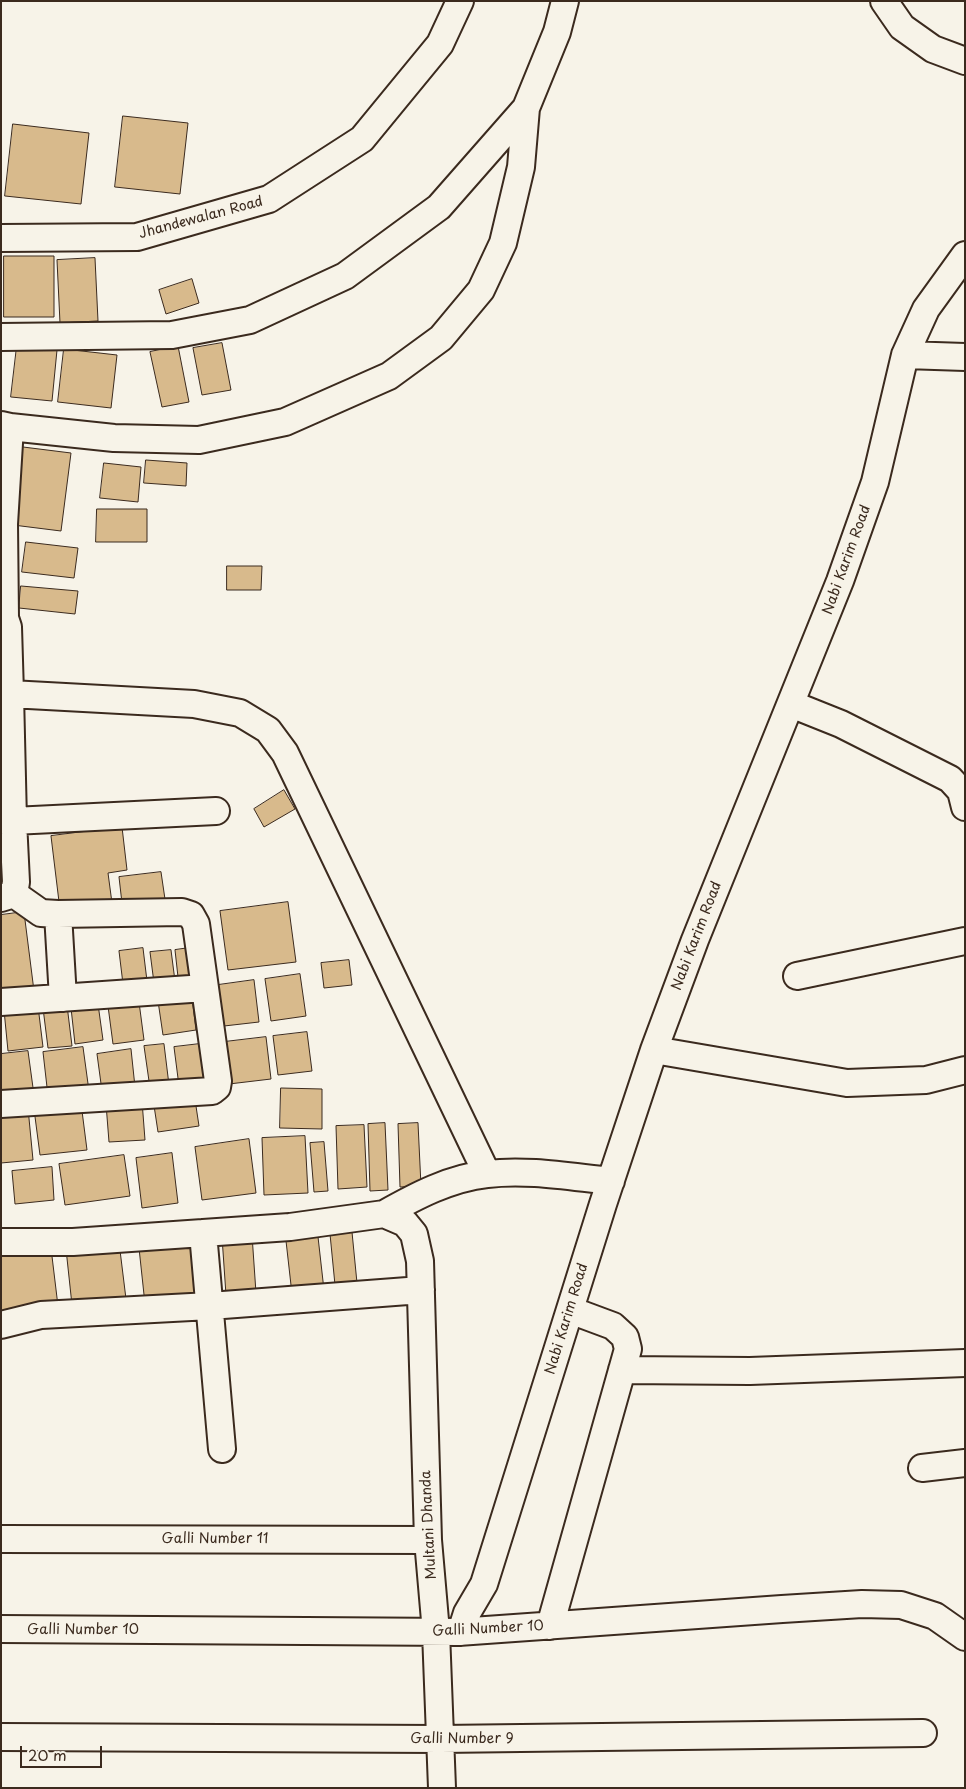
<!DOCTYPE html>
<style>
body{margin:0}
#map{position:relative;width:966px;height:1789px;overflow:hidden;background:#f7f3e8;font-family:"Playpen Sans",sans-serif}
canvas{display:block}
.frame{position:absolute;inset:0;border:2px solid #3b2a1e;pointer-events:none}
.scale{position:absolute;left:20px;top:1746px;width:82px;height:22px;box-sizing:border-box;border:2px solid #3b2a1e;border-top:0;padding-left:6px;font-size:15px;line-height:18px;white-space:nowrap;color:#3b2a1e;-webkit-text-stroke:4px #f7f3e8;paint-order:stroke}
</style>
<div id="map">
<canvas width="966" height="1789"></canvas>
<div class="frame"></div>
<div class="scale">20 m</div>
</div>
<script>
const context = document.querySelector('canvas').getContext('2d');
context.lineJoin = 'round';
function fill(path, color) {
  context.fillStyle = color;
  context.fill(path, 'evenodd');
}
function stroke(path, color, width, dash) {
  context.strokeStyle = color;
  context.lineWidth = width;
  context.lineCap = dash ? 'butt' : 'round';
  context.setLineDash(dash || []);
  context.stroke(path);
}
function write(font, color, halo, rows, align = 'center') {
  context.font = font + ' "Playpen Sans",sans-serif';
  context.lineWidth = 4;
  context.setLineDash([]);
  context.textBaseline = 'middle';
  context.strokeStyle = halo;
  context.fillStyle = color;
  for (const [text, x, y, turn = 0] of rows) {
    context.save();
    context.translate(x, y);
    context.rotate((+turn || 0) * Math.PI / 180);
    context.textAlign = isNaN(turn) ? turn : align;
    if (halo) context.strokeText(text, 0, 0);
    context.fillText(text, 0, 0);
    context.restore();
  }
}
const building = new Path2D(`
 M123,116L188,123L180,194L115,187Z
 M13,124L89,133L81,204L5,196Z
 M4,256H54V317H4Z
 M95,258L98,321L60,323L57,260Z
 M192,279L199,303L166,314L159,290Z
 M222,343L231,390L202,395L193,348Z
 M17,346L57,350L52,401L11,397Z
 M178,346L189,402L162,407L150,352Z
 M64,349L117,355L111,408L58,402Z
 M15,446L71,453L61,531L5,524Z
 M146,460L187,463L186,486L144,483Z
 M104,463L141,467L138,502L100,498Z
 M97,509H147V542H96Z
 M26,542L78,548L74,578L22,572Z
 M227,566H262L261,590H227Z
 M21,586L78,591L75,614L19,608Z
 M284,790L295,809L264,827L254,809Z
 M122,827L127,870L108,873L112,903L60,910L51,836Z
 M161,872L166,906L123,912L119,877Z
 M288,902L296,962L228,970L220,911Z
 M24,912L34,991L1,995V915Z
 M196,947L199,974L178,977L175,950Z
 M143,948L147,981L123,984L119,951Z
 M171,950L175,981L154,983L150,952Z
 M349,960L352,985L324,988L321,963Z
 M300,974L306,1016L271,1021L265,979Z
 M254,980L259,1022L224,1026L218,985Z
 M192,997L196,1030L163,1035L158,1001Z
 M139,1002L144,1040L113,1044L108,1006Z
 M98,1004L103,1040L75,1044L71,1008Z
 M67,1005L72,1046L48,1048L43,1008Z
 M38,1006L43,1047L8,1051L4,1010Z
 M307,1032L312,1071L278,1075L273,1036Z
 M266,1037L271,1079L229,1084L224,1042Z
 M208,1043L213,1082L179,1086L174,1047Z
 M164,1044L169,1085L150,1088L144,1046Z
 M83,1047L89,1091L48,1096L43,1052Z
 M131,1049L135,1087L102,1091L97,1054Z
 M28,1051L34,1095L1,1099V1054Z
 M281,1088L322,1089V1129L280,1128Z
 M194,1093L199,1126L158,1132L153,1099Z
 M142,1101L145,1140L109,1142L106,1104Z
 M81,1103L87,1150L40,1155L34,1109Z
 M28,1108L33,1160L1,1163V1111Z
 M385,1123L388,1190L370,1191L368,1124Z
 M418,1123L421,1186L400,1187L398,1124Z
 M364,1125L367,1187L338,1189L336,1126Z
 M305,1136L308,1193L264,1195L262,1138Z
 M249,1139L256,1193L202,1200L195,1147Z
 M324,1142L328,1191L314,1192L310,1143Z
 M172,1153L178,1203L142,1208L136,1158Z
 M124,1155L130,1196L65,1205L59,1164Z
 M52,1167L54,1200L15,1204L12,1171Z
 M317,1228L324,1290L292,1294L285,1232Z
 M352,1232L357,1283L335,1285L330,1234Z
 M252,1235L256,1293L226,1295L222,1237Z
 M119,1242L126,1299L72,1305L66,1249Z
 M191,1242L197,1298L145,1304L139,1248Z
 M51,1248L58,1306L1,1312V1253Z`);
fill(building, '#d8ba8c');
stroke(building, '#3b2a1e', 1);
const minor = new Path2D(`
 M884,1L902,27L933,49L965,61
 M1,238L137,237L269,199L362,139L440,44L460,1
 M1,337L172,335L250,320L345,276L439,207L526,108L557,32L565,1
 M905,355L965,357
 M1,425L10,427L4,524H1
 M10,427L114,438L199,440L285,422L389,376L441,338L481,290L503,243L521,167L526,108
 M4,524L5,618
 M1,616L5,618L8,627L10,694L1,692
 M791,704L841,724L950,779L961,791L965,807
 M216,811L13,821L10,694L194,704L240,713L268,730L285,753L487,1174
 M1,820L13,821L16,882L14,894L1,898
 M14,894L41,913L58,914L182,912L191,915L196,924L205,988
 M58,914L63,998
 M797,976L965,941
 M1,1002L205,988L218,1081L217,1087L212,1091L1,1104
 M654,1050L847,1083L926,1080L965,1070
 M384,1214C416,1196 450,1178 487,1174C528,1169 571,1177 611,1181
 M203,1233L222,1449
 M1,1242H73L203,1233L290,1227L384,1214L405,1223L414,1234L420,1261L428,1540L436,1632L442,1788
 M1,1325L41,1315L210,1306L421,1290
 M622,1370L750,1371L965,1363
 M922,1468L965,1463
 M1,1539L428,1540
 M550,1626L628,1349L625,1337L613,1326L570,1310
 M1,1629L458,1632L782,1609L862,1604L901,1605L935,1616L965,1637
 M461,1632L467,1613L484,1584L603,1204L654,1050L695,940L840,581L875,482L905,355L926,309L965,255
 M1,1737L441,1739L923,1733`);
stroke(minor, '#3b2a1e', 30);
stroke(minor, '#f7f3e8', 26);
write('14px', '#3b2a1e', '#f7f3e8', [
 ["Jhandewalan Road",201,218,-15],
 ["Nabi Karim Road",847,560,-70],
 ["Nabi Karim Road",697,936,-69],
 ["Nabi Karim Road",567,1319,-73],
 ["Multani Dhanda",429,1525,-93],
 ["Galli Number 11",215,1539],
 ["Galli Number 10",488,1629,-3],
 ["Galli Number 10",83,1630],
 ["Galli Number 9",462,1739]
]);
</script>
